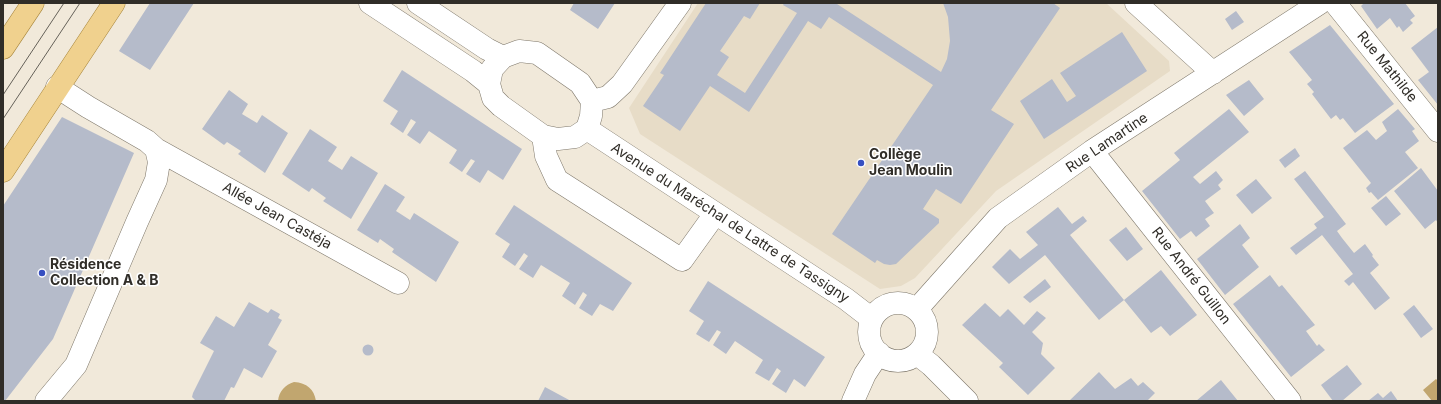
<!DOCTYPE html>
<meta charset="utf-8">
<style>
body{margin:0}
#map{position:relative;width:1441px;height:404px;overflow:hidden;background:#f1e9da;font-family:Inter,sans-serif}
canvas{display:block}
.frame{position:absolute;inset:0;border:4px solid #302d28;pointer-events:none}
</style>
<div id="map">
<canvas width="1441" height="404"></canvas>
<div class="frame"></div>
</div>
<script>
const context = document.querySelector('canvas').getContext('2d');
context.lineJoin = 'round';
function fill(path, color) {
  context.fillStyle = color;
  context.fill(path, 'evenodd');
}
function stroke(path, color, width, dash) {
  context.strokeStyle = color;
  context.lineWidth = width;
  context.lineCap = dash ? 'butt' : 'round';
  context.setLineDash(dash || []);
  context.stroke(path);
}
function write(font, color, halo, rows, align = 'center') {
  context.font = font + ' Inter,sans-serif';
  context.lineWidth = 3;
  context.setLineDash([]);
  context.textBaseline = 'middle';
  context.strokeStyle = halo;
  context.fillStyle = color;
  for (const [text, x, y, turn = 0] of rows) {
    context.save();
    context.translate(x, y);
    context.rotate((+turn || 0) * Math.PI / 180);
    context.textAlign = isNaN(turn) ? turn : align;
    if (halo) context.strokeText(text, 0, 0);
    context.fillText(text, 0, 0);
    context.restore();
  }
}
fill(new Path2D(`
 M698,3H1106L1169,61L1170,71L996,191L915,278L901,286L880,289L640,134L629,108Z`), '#e7dcc7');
fill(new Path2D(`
 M1436,379L1438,381V401H1432L1423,390Z
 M294,382C307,383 314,389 316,401H278C279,391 285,385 294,382Z`), '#c1a66f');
fill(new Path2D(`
 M150,3H194L150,70L119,51Z
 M574,3H615L598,29L570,10Z
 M706,3H760L750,19L744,16L720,51L729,57L717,75L745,93L797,13L783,5L784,3H838L837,4L941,72L947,59L950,41L948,17L943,3H1053L1060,8L991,110L1014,124L961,204L936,189L923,209L939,219V223L896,264L890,265L884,264L877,260L875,263L832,234L933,85L829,17L821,29L808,21L749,112L710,86L680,131L643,106L664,75L660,73Z
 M1364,3H1405L1415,16L1410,20L1413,23L1403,32L1399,26L1397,28L1390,18L1377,29L1361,6Z
 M1236,11L1244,22L1232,30L1225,19Z
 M1330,25L1394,104L1355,133L1343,118L1340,120L1336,115L1331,119L1312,94L1314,92L1307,84L1312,80L1289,52Z
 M1438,27V105L1418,80L1429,72L1411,48Z
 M1122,32L1147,71L1044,139L1020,101L1052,79L1067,102L1076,96L1060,73Z
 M402,70L522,149L503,180L488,170L480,183L466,174L475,161L471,159L462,172L449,163L457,150L429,131L420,144L407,135L416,122L411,119L403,133L390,124L398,111L383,101Z
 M1249,80L1264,99L1244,116L1226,95Z
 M229,90L248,104L242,114L257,123L262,115L288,133L265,173L238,154L241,151L227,142L224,145L202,129Z
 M1229,109L1249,132L1193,177L1200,184L1216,171L1223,180L1218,185L1221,189L1205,201L1214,213L1205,219L1210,226L1196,237L1191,231L1180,239L1142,191L1180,160L1174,153Z
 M1398,109L1415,129L1412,131L1419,141L1405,152L1418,168L1378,200L1371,192L1369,193L1366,188L1371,183L1343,148L1367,130L1376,140L1387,131L1382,122Z
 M62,117L134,153L53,339L5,401H3V206Z
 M310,129L337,147L328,161L342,170L351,156L378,173L351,219L323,201L326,198L312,188L309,192L282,174Z
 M1295,148L1300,156L1285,168L1279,160Z
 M1421,168L1438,191V223L1436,220L1425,229L1394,191Z
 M1305,171L1346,224L1337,231L1342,238L1354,253L1365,244L1373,255L1372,256L1379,265L1370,273L1390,298L1375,310L1353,282L1349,286L1344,281L1353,274L1322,235L1296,255L1290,248L1317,228L1314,224L1324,217L1294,179Z
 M1256,179L1272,198L1252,214L1236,195Z
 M385,184L405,197L396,211L410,220L414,213L459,242L436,282L392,252L394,249L380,239L378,243L357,230Z
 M1386,196L1401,214L1386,226L1371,208Z
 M514,205L632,283L613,311L600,304L592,316L579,308L587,295L583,292L575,305L562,296L570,283L541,265L533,278L519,269L528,256L524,253L515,266L502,257L510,244L495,234Z
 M1058,207L1072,224L1083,216L1087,221L1070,235L1124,300L1099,320L1045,255L1009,284L992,267L1010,249L1020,259L1038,245L1026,232Z
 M1240,224L1250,238L1242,245L1259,267L1225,295L1197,259Z
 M1126,227L1143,249L1127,261L1109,240Z
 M1161,270L1197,315L1170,336L1161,326L1151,333L1124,300Z
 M1270,275L1279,287L1282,285L1315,325L1306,331L1317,346L1319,344L1325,350L1291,377L1233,304Z
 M1045,279L1051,287L1030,303L1023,297Z
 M708,281L825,357L805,387L794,379L786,393L772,384L781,371L777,368L769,381L755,373L763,360L735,341L726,354L713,345L721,332L717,330L709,342L696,334L704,321L689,311Z
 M249,302L268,313L271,309L280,314L278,318L282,320L268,345L277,351L262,378L244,368L234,388L231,387L224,401H196L192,397L193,393L214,351L200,343L216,316L234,327Z
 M985,303L1000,317L1008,309L1024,325L1037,311L1046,318L1032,332L1043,343L1041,354L1055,368L1028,395L999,367L1003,363L962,325Z
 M1414,305L1433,329L1421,338L1403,314Z
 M362.5 350a5.5 5.5 0 1 1 11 0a5.5 5.5 0 1 1-11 0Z
 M1347,365L1362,384L1342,401H1333L1321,385Z
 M1099,372L1115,389L1131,378L1138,386L1143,382L1155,393L1147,401H1069Z
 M1221,380L1238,401H1196Z
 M545,387L571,401H538Z
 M1391,391L1398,401H1368L1378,393L1383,398Z`), '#b5bbca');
const minor = new Path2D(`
 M370,3L473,71L489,84
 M418,3L487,49L503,57
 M1136,3L1213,73
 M1335,3L1438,131
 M519,51L537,53L580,83L592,101L591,116L587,129L575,137L558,139L543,136L501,106L493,98L489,84L492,69L503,57Z
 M592,101L608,97L622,84L680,3
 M587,129L846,299L872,319
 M543,136L546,156L557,180L682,260L715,214
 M156,149L398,283
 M1092,151L1290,401
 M869 332a29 29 0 1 1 58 0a29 29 0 1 1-58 0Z
 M917,309L998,218L1092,151L1320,3
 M917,354L931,365L967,401
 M46,401L76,365L137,222L156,180L159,162L156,149L147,141L88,107L57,87
 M853,401L865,374L879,353`);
const major = new Path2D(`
 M3,48L33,3
 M3,171L114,3`);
stroke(minor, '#7f786b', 23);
stroke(major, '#a6843a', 23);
stroke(minor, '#fff', 22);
stroke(major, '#f0d18e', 22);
stroke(new Path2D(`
 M3,95L64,3
 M3,119L80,3`), '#656159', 1);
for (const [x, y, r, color] of [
 [861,163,4,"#364fc1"],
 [42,273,4,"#364fc1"]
]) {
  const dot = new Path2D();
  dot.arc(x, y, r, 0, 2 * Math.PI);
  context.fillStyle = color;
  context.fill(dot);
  stroke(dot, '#fff', 1.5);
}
write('14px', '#302d28', '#fff', [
 ["Rue Mathilde",1387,67,51],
 ["Rue Lamartine",1107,143,-34],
 ["Allée Jean Castéja",277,216,29],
 ["Avenue du Maréchal de Lattre de Tassigny",730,223,33],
 ["Rue André Guillon",1191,276,52]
]);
write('bold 14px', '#302d28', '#fff', [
 ["Collège",869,155],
 ["Jean Moulin",869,171],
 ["Résidence",50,265],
 ["Collection A & B",50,281]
], 'left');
</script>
